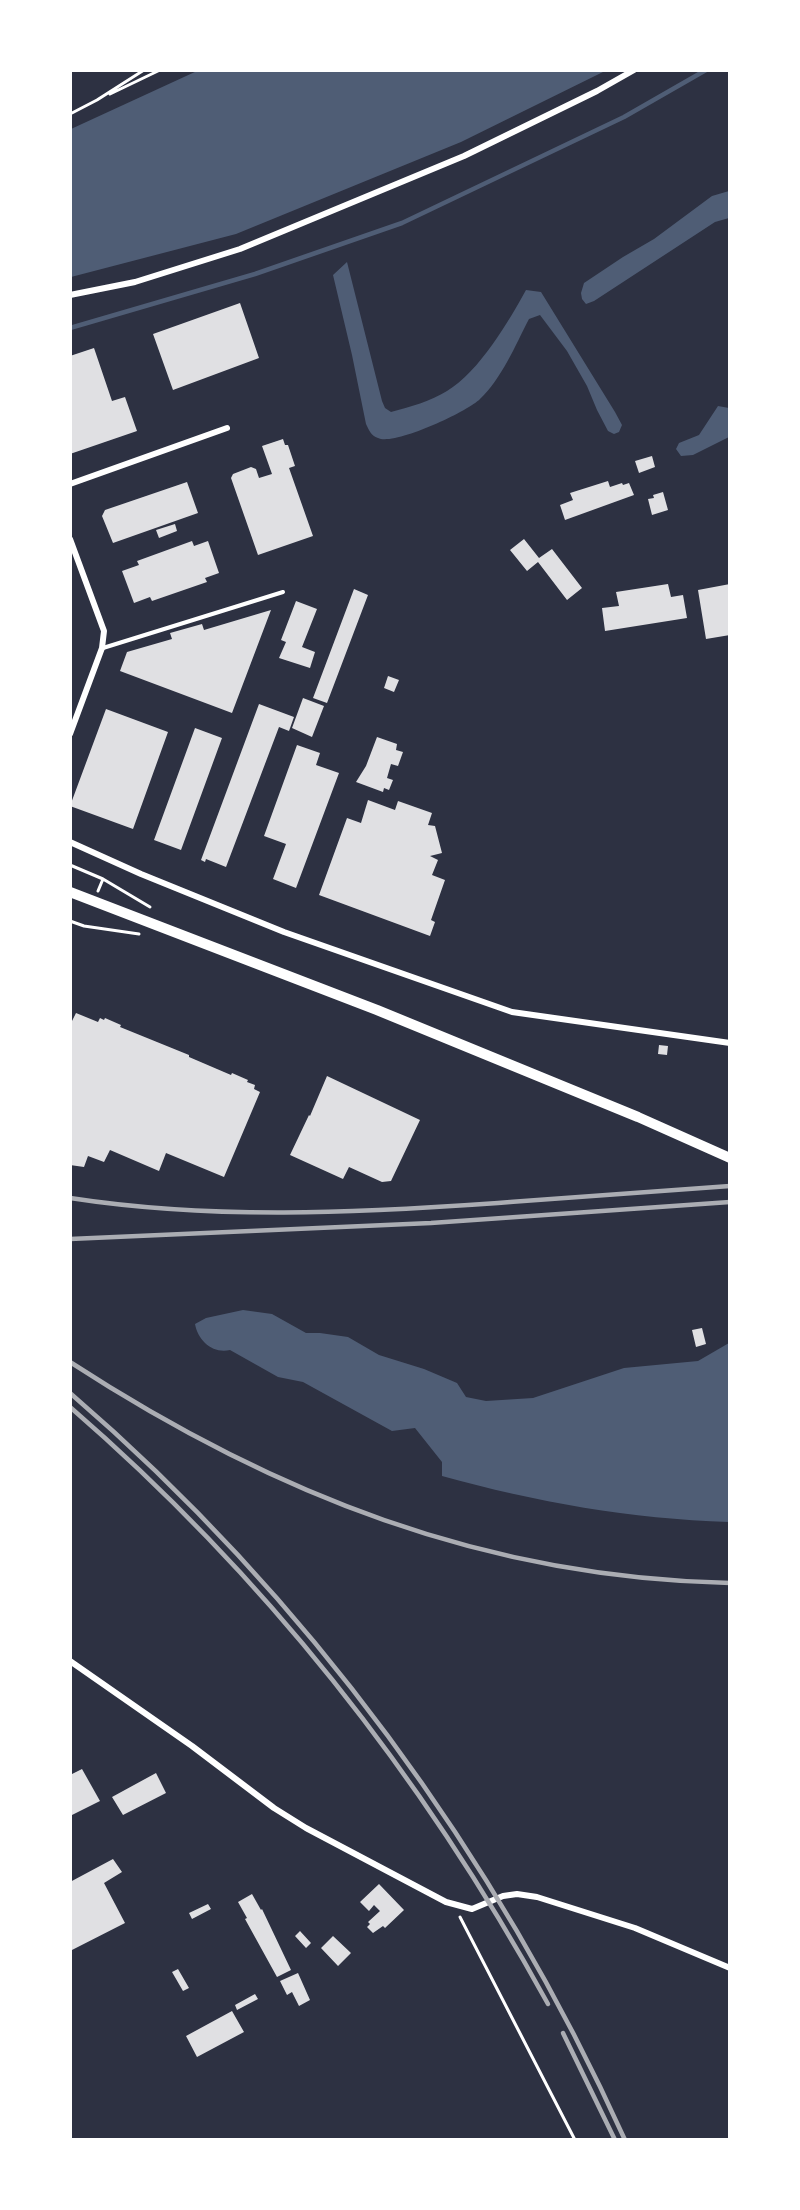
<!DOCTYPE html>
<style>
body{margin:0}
#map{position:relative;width:800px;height:2210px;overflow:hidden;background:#2d3142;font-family:"Crimson Pro",serif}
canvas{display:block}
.frame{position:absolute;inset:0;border:72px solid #fff;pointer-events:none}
</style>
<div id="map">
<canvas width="800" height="2210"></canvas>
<div class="frame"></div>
</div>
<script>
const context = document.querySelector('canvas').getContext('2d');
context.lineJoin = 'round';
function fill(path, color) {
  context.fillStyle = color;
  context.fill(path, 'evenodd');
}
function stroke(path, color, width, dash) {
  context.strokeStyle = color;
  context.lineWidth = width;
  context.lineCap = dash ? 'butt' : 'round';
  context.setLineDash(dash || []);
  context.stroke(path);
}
fill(new Path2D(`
 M197,71V70L605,71L461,142L236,234L71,277V129Z
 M729,191V218L715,222L594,301L586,304L582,299L581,293L584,283L623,257L654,239L712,196Z
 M347,262L382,401L385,408L391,412C410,407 431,401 447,391C479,372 509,321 526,290L541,292L615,412L622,425L619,432L614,434L608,431L597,410L587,386L567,351L540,315L529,319C515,346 502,378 480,399C467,412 394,446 378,438C371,436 369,430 366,424L352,355L333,275Z
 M718,406L729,408V437L693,455L681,456L676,449L679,443L699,435Z
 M243,1310L272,1314L306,1333H320L348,1337L379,1355L424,1369L457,1383L466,1397L486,1401L533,1398L624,1368L698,1361L729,1343V1522C631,1519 536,1502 442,1476V1462L415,1428L392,1431L303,1382L278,1377L230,1350C213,1354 198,1341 195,1324L206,1318Z`), '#4f5d75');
stroke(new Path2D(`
 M70,328L255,274L402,223L624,117L706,70`), '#4f5d75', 4.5);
fill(new Path2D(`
 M240,303L259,358L173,390L153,334Z
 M94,348L112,401L125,397L137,431L70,454V356Z
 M283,439L285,445H288L295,466L289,468L313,536L258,555L231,478L233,474L251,467L256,469L259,478L272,474L262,446Z
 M652,456L655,467L639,473L635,461Z
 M608,481L610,487L622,483L623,485L629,483L634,495L565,520L560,505L573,500L570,493Z
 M187,482L198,513L113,543L102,516L105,510Z
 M663,492L668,510L652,515L648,499L654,498L653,495Z
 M175,524L177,531L159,538L156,530Z
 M524,539L539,558L552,549L582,588L567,600L538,562L527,571L510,550Z
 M192,541L194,546L208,541L219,573L205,578L207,582L152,601L150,597L134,603L122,571L139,565L137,561Z
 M668,584L671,597L683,595L687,618L605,631L602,608L619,606L616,592Z
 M730,584V635L706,639L698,590Z
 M354,589L368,595L327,703L313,698Z
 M296,601L317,609L302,647L315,652L310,668L279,658L286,642L281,640Z
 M271,610L232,713L120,671L127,652L172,639L170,633L202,624L204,630Z
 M388,676L399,680L394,692L384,688Z
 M303,698L324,706L312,737L292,728Z
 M259,704L294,717L289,731L279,727L226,867L206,859L205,862L201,860Z
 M106,709L168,732L133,829L70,806Z
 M195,728L222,738L181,850L154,840Z
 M377,737L397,744L396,750L403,752L398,766L391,764L387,778L393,780L389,790L384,788L383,792L356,782L366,766Z
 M297,745L320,753L316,765L339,773L296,888L273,879L286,844L264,836Z
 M368,800L395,810L398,801L432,813L428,825L435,826L442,853L430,856L438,860L432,875L445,880L431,920L435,922L430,936L319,895L347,818L361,823Z
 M76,1013L98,1022L100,1018L104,1020L105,1018L121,1025L120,1027L189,1055V1057L231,1075L232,1073L248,1080L247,1082L255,1085L254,1089L260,1092L224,1177L166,1153L159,1171L110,1150L104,1162L88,1156L84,1167L70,1165V1025Z
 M659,1045L668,1046L667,1055L658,1054Z
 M327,1076L420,1120L391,1181L382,1182L349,1167L343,1179L290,1155L309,1115L310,1116Z
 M702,1328L706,1344L696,1347L692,1330Z
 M82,1769L100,1801L70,1816V1775Z
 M156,1773L166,1793L123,1815L112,1797Z
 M113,1859L122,1872L104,1883L125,1923L70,1951V1882Z
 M379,1884L404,1910L385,1928L383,1926L373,1933L367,1927L370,1924L368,1922L380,1911L374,1905L369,1911L360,1902Z
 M252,1894L261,1910L262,1909L291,1970L277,1977L245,1919L247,1918L238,1902Z
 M208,1904L211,1909L192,1919L189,1913Z
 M300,1931L311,1943L306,1948L295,1936Z
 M333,1936L351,1953L338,1966L321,1948Z
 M178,1969L189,1988L183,1991L172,1972Z
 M298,1973L310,2000L299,2006L292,1992L287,1995L280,1981Z
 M255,1994L258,1999L237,2010L235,2005Z
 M232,2011L244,2032L197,2057L186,2036Z`), '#e0e0e3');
stroke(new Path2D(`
 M110,94L160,70
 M70,114L97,100L144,70
 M70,865L103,879L150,907
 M98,891L103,879
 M70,921L84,926L139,934
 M460,1917L575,2140`), '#fff', 3);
stroke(new Path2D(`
 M103,648L283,592`), '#fff', 4);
stroke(new Path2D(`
 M70,295L135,282L240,249L464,156L597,91L634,70
 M70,484L227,428
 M70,539L104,631L102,648L70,734
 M70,842L141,874L284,932L512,1012L730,1043
 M70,1661L192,1746L274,1808L306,1828L446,1902L472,1909L503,1896L517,1894L537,1897L635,1928L730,1968`), '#fff', 6);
stroke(new Path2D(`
 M70,892L377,1010L638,1117L730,1158`), '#fff', 10);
stroke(new Path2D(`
 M70,1198C213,1220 355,1213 498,1203C575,1197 652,1192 730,1186
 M70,1239L431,1223L730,1202
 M70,1362C273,1494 485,1578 730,1583
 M70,1393C307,1597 496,1855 625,2140
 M70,1407C265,1576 424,1778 548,2004
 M563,2033L615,2140`), '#abadb3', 4.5);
</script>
